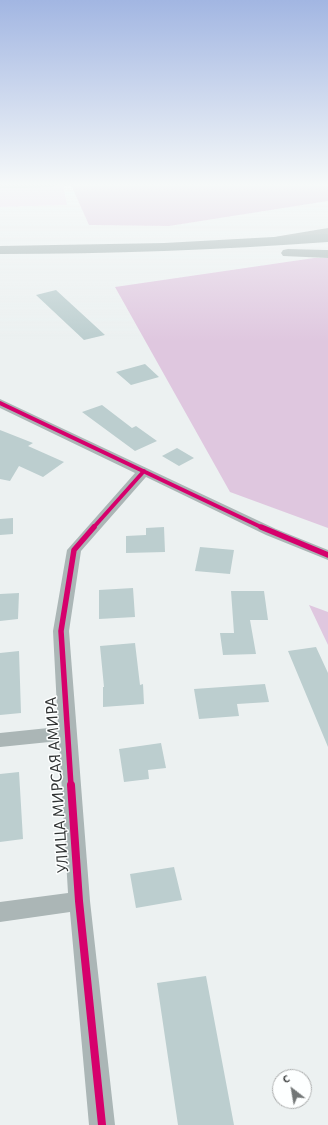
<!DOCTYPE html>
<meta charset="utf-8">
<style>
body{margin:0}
#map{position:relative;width:328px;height:1125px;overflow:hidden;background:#ecf1f1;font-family:"Alegreya Sans",sans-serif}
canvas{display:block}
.north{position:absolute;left:272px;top:1069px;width:40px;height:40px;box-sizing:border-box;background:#fdffff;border:1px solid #abadad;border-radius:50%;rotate:329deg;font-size:11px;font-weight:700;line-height:16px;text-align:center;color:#303333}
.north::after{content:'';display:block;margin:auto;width:14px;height:18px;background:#727676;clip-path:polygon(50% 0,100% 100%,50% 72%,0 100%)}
</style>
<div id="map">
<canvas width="328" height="1125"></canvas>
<div class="north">С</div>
</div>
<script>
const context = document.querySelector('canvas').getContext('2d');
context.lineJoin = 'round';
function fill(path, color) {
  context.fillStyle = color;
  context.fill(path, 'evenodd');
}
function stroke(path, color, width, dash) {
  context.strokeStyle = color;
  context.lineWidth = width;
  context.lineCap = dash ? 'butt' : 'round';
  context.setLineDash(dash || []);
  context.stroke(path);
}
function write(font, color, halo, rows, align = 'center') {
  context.font = font + ' "Alegreya Sans",sans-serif';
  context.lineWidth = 3;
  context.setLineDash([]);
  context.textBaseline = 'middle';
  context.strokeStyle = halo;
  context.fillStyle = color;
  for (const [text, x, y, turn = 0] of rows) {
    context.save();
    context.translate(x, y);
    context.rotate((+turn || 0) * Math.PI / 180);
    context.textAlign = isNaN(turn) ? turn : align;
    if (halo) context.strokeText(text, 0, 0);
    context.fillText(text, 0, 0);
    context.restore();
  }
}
fill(new Path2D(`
 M0,185H63L67,205L0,207Z`), '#f1daf1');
fill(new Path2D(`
 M71,185H328V201L169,226L89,225Z
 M314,258H328V528L230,492L115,287Z
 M309,605L328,612V645Z`), '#dfc7df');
fill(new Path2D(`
 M56,290L105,335L84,340L36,295Z
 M145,364L159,377L131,385L116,372Z
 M102,405L132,428L136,426L157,441L135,451L82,412Z
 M0,430L33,443L28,446L64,462L43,477L19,466L10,481L0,479Z
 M177,448L194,458L179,466L162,456Z
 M13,518V534L0,535V519Z
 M164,527L165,552L126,553V536L146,535V528Z
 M200,547L234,550L230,574L195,571Z
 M133,588L135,617L99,619V590Z
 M231,591H264L268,620H250L256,654L223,655L220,633H234Z
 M19,593L18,619L0,621V594Z
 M135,643L140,685L143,684L144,704L103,707V687H104L100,646Z
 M316,647L328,673V747L288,651Z
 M19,651L21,713L0,715V653Z
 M265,684L269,702L237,704L239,716L199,719L194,689Z
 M161,743L166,768L148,770L149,779L124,782L119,749Z
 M19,772L23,839L0,842V774Z
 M174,867L182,900L136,908L130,874Z
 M206,976L234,1125H178L157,983Z`), '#bccecf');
fill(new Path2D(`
 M0,184H56V185L52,187L0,188Z
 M0,399L276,529L328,550V560L266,535L146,477L81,551L69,631L90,901L115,1125H89L70,912L0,922V902L68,893L59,741L0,747V733L58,727L53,631L67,550L135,473L0,408Z`), '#abb6b6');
fill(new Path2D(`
 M328,228V236L280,244L275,243L273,240L275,237L280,236Z
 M288,249L328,250V258L283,256L281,253L283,250Z`), '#abb7b7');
fill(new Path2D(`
 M328,234V242C219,250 110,254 0,254V246L164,243Z`), '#a6b4b4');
stroke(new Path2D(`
 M0,403L263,528
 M93,528L144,471`), '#d6006c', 4);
stroke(new Path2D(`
 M261,527L328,555
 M71,786L61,631L74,550L94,527`), '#d6006c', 5.5);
stroke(new Path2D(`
 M71,785L79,901L102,1125`), '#d6006c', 8);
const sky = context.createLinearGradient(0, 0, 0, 342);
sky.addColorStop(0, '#a2b6e2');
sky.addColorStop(0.54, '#f6f9f9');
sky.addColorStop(1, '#f6f9f900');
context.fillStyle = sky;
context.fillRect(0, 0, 328, 342);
write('17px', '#303333', '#fdffff', [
 ["УЛИЦА МИРСАЯ АМИРА",57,785,-94]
]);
</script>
